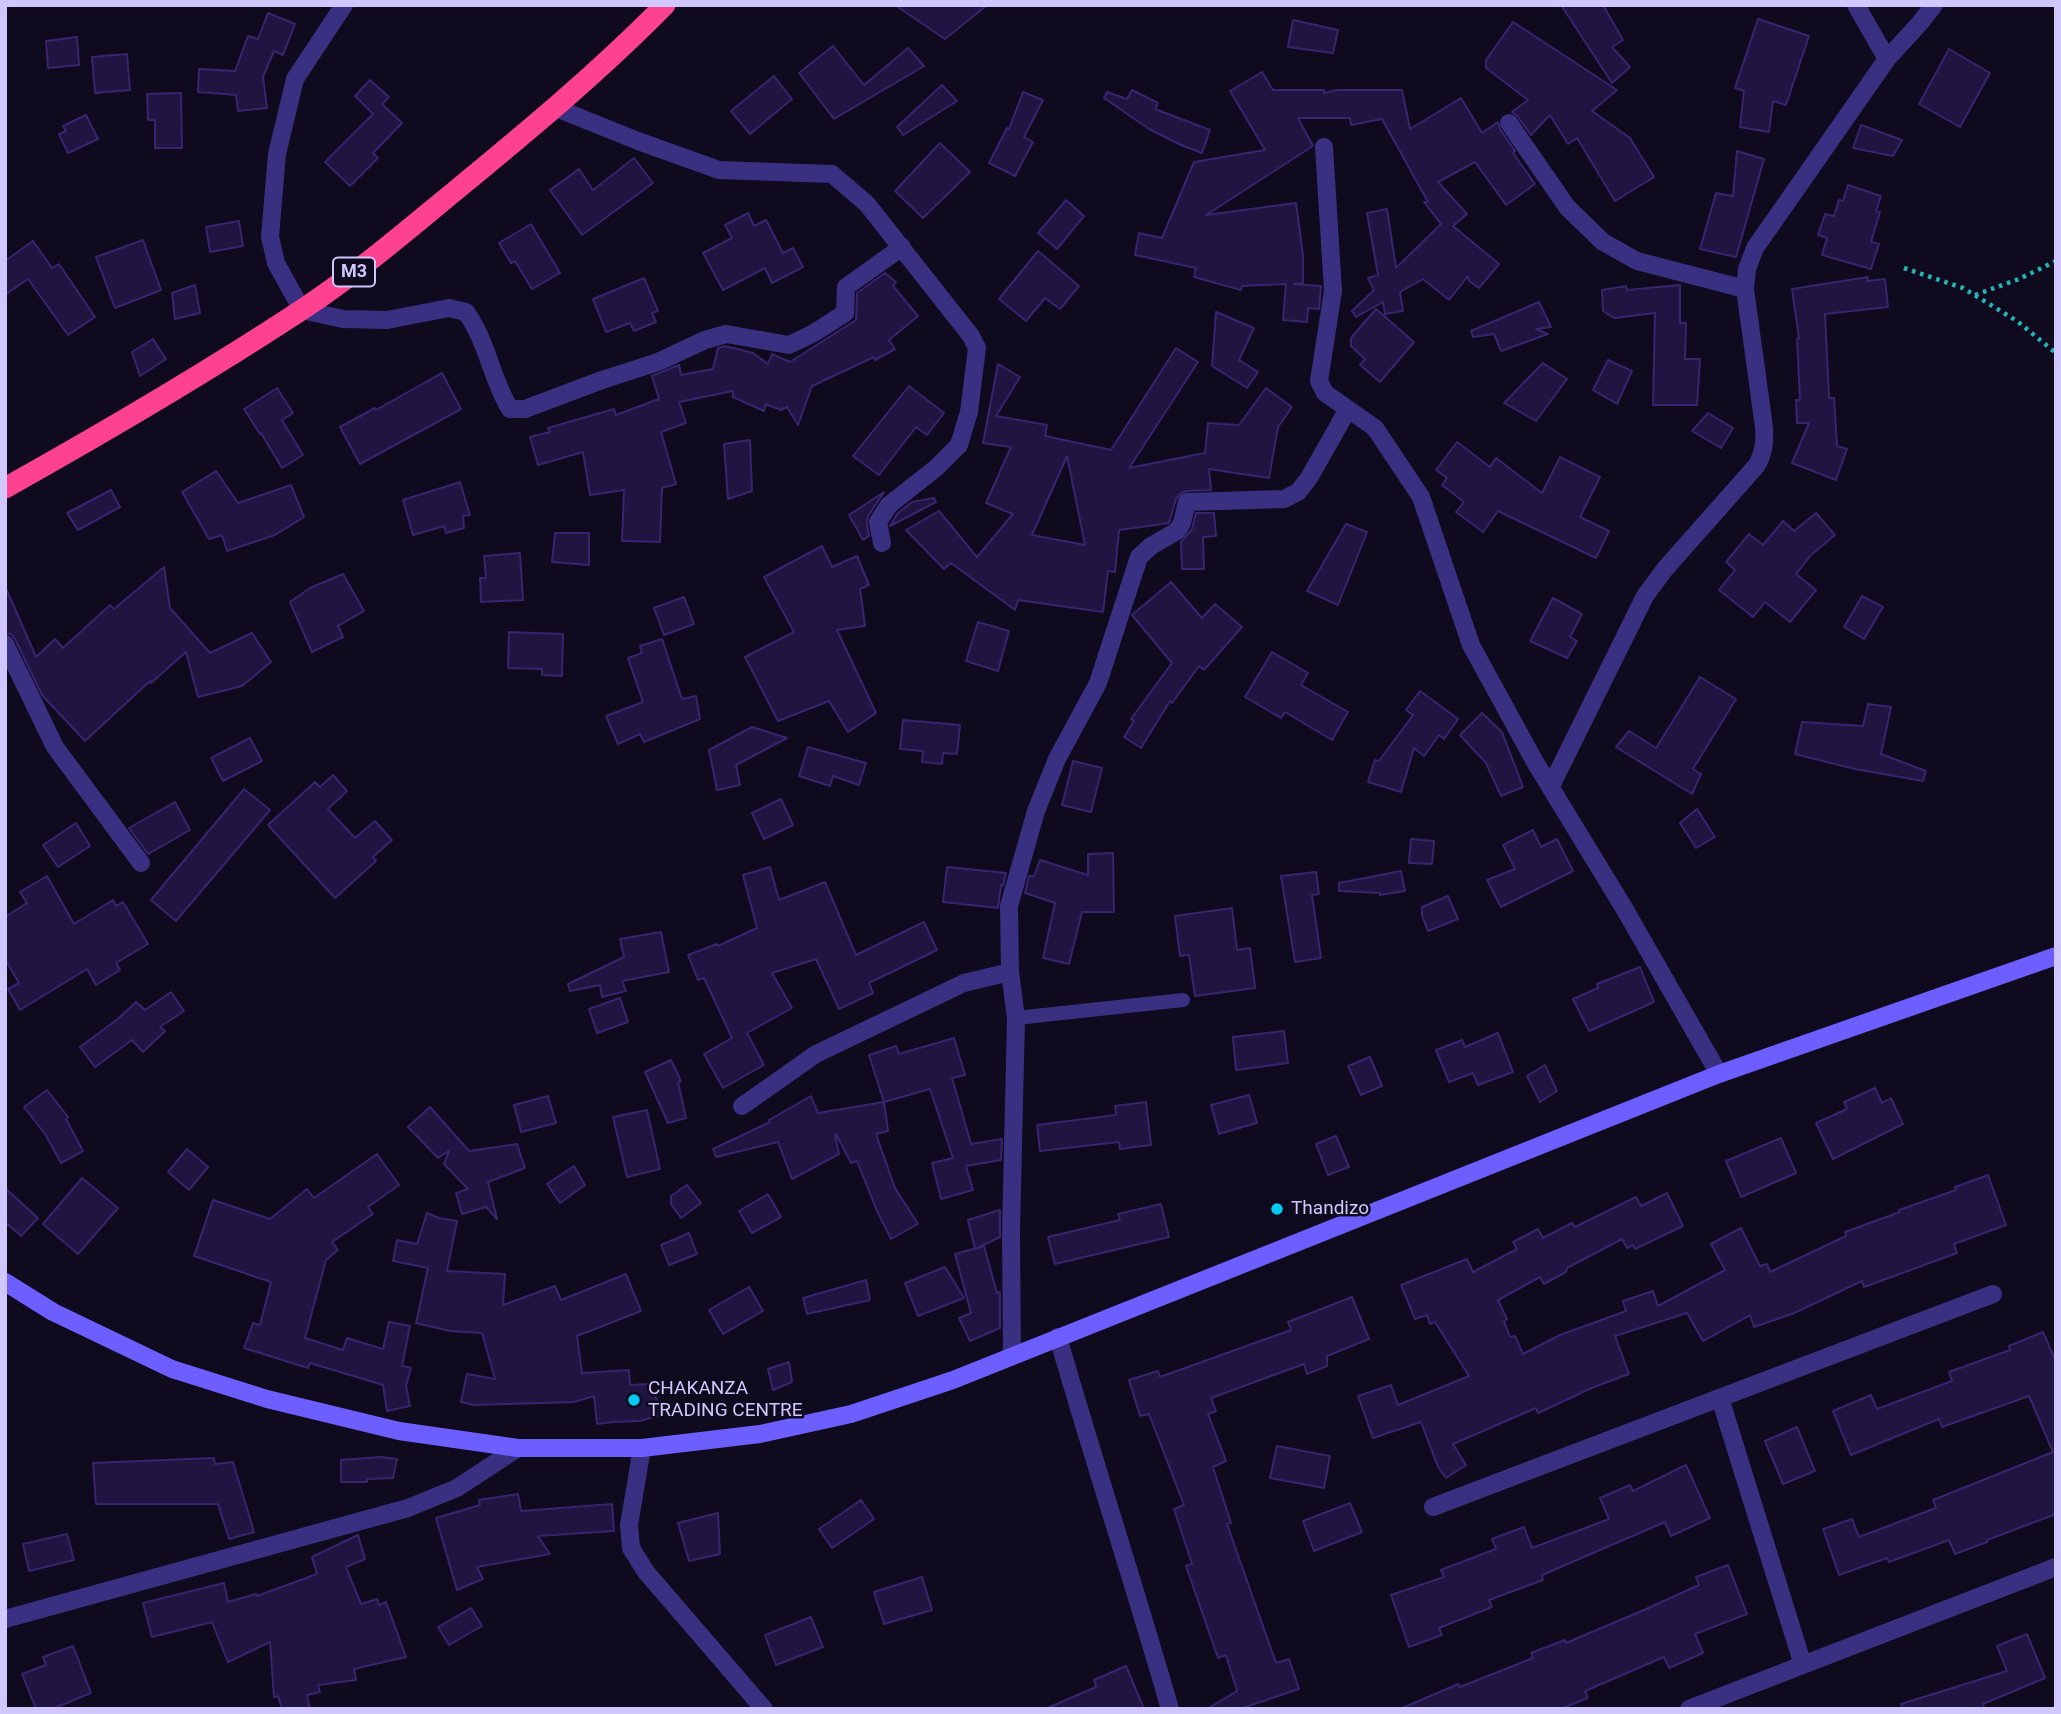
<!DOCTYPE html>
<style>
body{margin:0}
#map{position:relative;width:2061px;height:1714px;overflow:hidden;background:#0f0a1e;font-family:Roboto,sans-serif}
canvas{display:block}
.frame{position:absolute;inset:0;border:7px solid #d1c7ff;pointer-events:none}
</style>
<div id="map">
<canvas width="2061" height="1714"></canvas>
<div class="frame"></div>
</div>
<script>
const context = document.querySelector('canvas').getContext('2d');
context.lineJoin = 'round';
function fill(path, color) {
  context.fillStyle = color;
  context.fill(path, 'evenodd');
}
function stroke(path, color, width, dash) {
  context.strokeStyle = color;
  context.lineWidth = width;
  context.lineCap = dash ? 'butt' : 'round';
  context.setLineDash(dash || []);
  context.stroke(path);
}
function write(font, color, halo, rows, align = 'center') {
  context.font = font + ' Roboto,sans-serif';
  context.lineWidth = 5;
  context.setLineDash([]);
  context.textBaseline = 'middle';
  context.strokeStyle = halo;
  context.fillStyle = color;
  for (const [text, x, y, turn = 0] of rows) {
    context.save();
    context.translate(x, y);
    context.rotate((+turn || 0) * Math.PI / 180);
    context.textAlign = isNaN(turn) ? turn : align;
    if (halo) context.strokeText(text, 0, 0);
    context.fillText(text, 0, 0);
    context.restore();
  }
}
const building = new Path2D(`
 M895,5H987L945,39Z
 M1561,5H1603L1623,40L1612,47L1630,67L1612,83Z
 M268,13L295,24L283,55L274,51L263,77L267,108L238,111L236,95L198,92L199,69L235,71L248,36L258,39Z
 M1758,19L1809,36L1786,105L1773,101L1769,132L1740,127L1744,91L1735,88Z
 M1293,20L1338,30L1333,53L1288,47Z
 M1513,22L1617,90L1592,111L1630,138L1654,177L1615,201L1577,138L1568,144L1550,115L1531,135L1518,117L1512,112L1528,100L1486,68V60Z
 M77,37L79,65L48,68L46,41Z
 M833,46L864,85L908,48L924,66L834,119L799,73Z
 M1949,49L1990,73L1960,127L1919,104Z
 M127,54L130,90L95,93L92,57Z
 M1262,72L1273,90H1324V93L1337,90H1402L1410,129L1461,98L1482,133L1498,122L1500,129L1515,151L1513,153L1535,184L1506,205L1475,162L1438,182L1467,214L1453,226L1499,264L1479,288L1469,281L1468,276L1449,300L1423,279L1400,292L1403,311L1385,314L1383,302L1356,317L1352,311L1374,290L1368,278L1378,275L1367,213L1387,209L1396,268L1441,224L1424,202H1428L1382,119L1351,125L1350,118H1298L1313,146L1206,215L1296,203L1303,255V283L1294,284L1321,286L1319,309L1308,308L1307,322L1283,320L1286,284L1242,286L1241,290L1194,277L1196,268L1135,255L1139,233L1162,238L1194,162L1265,150L1230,91Z
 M774,76L792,99L750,134L731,111Z
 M370,80L389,97L382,104L402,123L373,153L378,158L350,186L325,162L373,114L355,96Z
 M942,85L957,101L903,135L897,127Z
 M1132,90L1158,103L1155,109L1210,130L1202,153L1181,145L1149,129L1104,98L1107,92L1127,99Z
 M1023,92L1043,100L1024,137L1033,142L1015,176L989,163L1007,128L1009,129Z
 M181,93L182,148H155V120H148L147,94Z
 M86,115L98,139L68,153L59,134L66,131L63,126Z
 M1861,125L1902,140L1893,156L1853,148Z
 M940,143L970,172L923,218L895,191Z
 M1737,151L1764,159L1736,257L1700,249L1716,193L1733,196Z
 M634,158L653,183L582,235L550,190L579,169L593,190Z
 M1848,185L1881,196L1876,211L1880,212L1871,242L1879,244L1871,269L1822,255L1827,238L1818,235L1825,214L1834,216L1839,200L1843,201Z
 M1066,200L1084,216L1057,249L1038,233Z
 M748,213L754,226L766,220L783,253L793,248L803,267L772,283L765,268L723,290L703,253L732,238L725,225Z
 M239,221L243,246L210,252L206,227Z
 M531,224L560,273L532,289L515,261L511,263L499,243Z
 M143,240L161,290L115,308L96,257Z
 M33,241L52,268L59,264L95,317L68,335L28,279L5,295V261Z
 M1038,251L1079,286L1060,309L1045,298L1026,321L999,299Z
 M885,273L896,282L893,286L918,316L889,340L895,349L875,360L874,357L812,386L798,425L787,407L781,410L766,404L764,411L733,397V391L679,402L686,423L661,432L676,484L662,488L660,542L622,541L624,490L590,495L583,452L538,465L530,437L550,432L548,428L614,409L616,415L659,399L652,376L679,365L681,375L713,369L718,348L725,346L753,353L768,364L772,354L790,362L856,320L857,293Z
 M1868,277L1867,281L1885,279L1888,307L1825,314L1829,398H1834L1837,446L1847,449L1836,480L1792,463L1809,423H1797L1796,400H1800L1797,339L1799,338L1792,289Z
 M644,278L658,311L652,313L656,322L634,331L630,323L606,332L593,299Z
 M195,285L200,313L175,319L172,293Z
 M1680,285V323H1686L1685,359H1700L1697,405H1653L1655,313L1614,318L1603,311L1602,290L1626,286L1627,290Z
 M1539,302L1551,327L1536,329L1548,334L1501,351L1494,334L1473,337L1471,331Z
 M1376,309L1414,342L1380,382L1360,365L1365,359L1351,346V338Z
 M1216,312L1254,328L1239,360L1258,372L1247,388L1212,366Z
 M153,339L166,359L140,376L132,352Z
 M1176,348L1198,362L1129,468L1205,453L1208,423L1239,425L1266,388L1292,407L1278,427L1269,478L1209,469L1211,490L1187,491L1181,493L1176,499L1169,523L1119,530L1115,572L1108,571L1103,612L1018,600L1015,610L951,563L944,569L906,530L939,511L977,557L1013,514L986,503L1011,447L983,443L998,364L1020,377L996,416L1047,425L1045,436L1111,450ZM1067,456L1085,545L1032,535Z
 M1608,360L1632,371L1617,404L1593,390Z
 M1543,363L1567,379L1536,421L1504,403Z
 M442,373L461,409L360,464L340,427L375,408L376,410Z
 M909,386L944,413L927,435L916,427L879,475L853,456Z
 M277,388L293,413L282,420L303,455L282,468L261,433L260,434L244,409Z
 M1708,413L1733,428L1721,448L1692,431Z
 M750,440L752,491L728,499L724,444Z
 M1457,442L1490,467L1496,458L1542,493L1560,457L1600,477L1580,517L1609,531L1596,558L1498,511L1483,532L1456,512L1464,502L1442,485L1447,478L1436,470Z
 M216,471L238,503L291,485L304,517L275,535L227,551L222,535L209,539L182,492Z
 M460,482L470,515L463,516L464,528L446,533L444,526L413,535L403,500Z
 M111,490L120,507L78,530L67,513Z
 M884,492L868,516L867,524L869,536L863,540L849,515Z
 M934,498L936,502L890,526L898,513L912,502Z
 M1196,513H1214L1216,536L1203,537L1204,569H1182L1181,542L1192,529Z
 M1816,513L1835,535L1811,555L1796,574L1816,590L1790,622L1765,602L1753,617L1719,590L1735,570L1726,562L1749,534L1763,545L1783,521L1794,531Z
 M1346,524L1367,532L1338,605L1307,591Z
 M555,533H589V565L552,562Z
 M822,546L832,567L857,556L869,585L860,589L865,626L837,630L876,713L848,732L829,701L778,721L745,657L794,632L764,577Z
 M520,553L523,600L481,602L480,578H486L484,556Z
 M164,567L170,608L210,653L252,633L271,662L242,686L198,697L186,652L151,683L150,681L85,741L42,695L15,639L11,634L5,633V586L36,657L55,639L63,648L110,605L114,609Z
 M343,574L364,611L338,626L343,637L312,652L290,602L310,588Z
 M1171,582L1202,618L1215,604L1242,627L1204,670L1199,666L1172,703L1170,701L1141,748L1124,737L1134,721L1131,719L1172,663L1132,615Z
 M1862,596L1883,607L1864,639L1844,627Z
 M684,597L694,624L664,635L654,608Z
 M1553,598L1582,614L1570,637L1577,641L1567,658L1530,641Z
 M978,622L1009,631L998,671L966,661Z
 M509,632L563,634L562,676L542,675V669L508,668Z
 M662,639L682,699L696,696L700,719L644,742L640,734L618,744L606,716L643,702L628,658L642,653L640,646Z
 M1272,652L1308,673L1301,685L1348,712L1332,740L1285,712L1281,718L1245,697Z
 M1700,677L1736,699L1693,769L1701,774L1692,794L1616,747L1629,731L1656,748Z
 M1420,691L1458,719L1444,739L1439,735L1424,756L1414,748L1401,792L1368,782L1375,760L1379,761L1413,715L1406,710Z
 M1868,704L1891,707L1881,754L1926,771L1923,781L1855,769L1795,754L1802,722L1863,726Z
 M1482,713L1502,732L1523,787L1501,796L1486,763L1460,735Z
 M903,720L960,725L957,754L943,753L942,764L922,762L923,751L900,749Z
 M752,727L787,738L736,765L740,785L717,790L709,750Z
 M250,738L262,761L223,781L211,758Z
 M808,747L866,763L859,785L833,776L830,786L799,776Z
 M1073,761L1102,768L1091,812L1062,805Z
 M333,775L347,791L328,809L355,838L375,821L392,840L373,857L376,861L335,898L268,825L315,782L320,787Z
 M244,789L270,810L176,921L151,900Z
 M781,799L793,825L764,839L752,813Z
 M175,802L190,830L148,854L129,828Z
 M1697,809L1715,837L1696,848L1680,823Z
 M76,823L90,846L58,867L43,845Z
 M1533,830L1541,847L1557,839L1573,871L1501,907L1487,880L1515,869L1503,845Z
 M1411,839L1434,841L1432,864L1409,863Z
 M1113,853L1114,912H1082L1069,964L1043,958L1055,903L1025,893L1029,876H1034L1040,860L1088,875V854Z
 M770,867L779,900L825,882L856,955L924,922L937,950L869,983L873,993L839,1009L816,959L772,973L792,1008L747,1033L764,1065L723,1088L704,1054L732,1038L704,978L698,980L688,955L717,944L718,946L757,928L743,875Z
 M947,867L1006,873L1003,886L1001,885L998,908L943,902Z
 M1401,871L1405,891L1380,895V893L1339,891V883Z
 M1316,872L1319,894L1312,895L1321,958L1295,962L1281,876Z
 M47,876L74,924L113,900L116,906L123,902L148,944L116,963L120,970L96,985L87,969L20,1010L8,989L19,983L5,959V917L27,903L20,892Z
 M1448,896L1458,919L1428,931L1422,915V907Z
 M1232,908L1237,950L1250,948L1255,988L1195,996L1189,955L1180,956L1175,916Z
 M661,932L669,972L622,981L626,991L602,997L600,985L570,991L568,984L624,957L620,939Z
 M1640,967L1654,1002L1589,1031L1573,999L1598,988L1597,984Z
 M171,992L184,1011L160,1027L165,1031L143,1052L132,1040L95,1067L80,1047L119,1018L136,1002L145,1010Z
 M620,998L628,1022L597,1033L589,1009Z
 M1284,1031L1288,1063L1236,1070L1233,1037Z
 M1498,1033L1513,1072L1478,1085L1473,1073L1449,1082L1436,1050L1462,1040L1465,1047Z
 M954,1038L965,1075L952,1078L971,1144L1002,1139L1001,1160L966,1166L973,1190L941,1199L932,1163L953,1158L930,1089L884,1102L869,1055L896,1046L899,1054Z
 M1370,1057L1382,1086L1361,1095L1348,1066Z
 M671,1060L681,1081L678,1082L686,1118L668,1123L645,1072Z
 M1545,1065L1557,1091L1540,1102L1527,1076Z
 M1875,1088L1882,1103L1891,1098L1903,1124L1833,1159L1816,1123L1847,1109L1844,1102Z
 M47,1090L68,1117L66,1119L83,1151L61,1163L45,1134L24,1107Z
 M1249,1095L1257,1123L1219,1134L1211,1105Z
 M548,1096L556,1123L521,1132L514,1105Z
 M811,1096L818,1113L884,1102L888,1131L876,1134L895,1188L918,1224L891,1239L877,1211L857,1161L851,1163L836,1134L835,1135L839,1154L792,1179L778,1142L716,1157L713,1149L770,1122L769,1120Z
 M1146,1102L1151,1145L1120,1149L1119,1142L1040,1151L1037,1125L1116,1115L1115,1106Z
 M430,1107L469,1151L517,1144L525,1168L488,1182L497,1219L486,1207L462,1214L456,1193L468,1189L444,1164L449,1151L438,1158L408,1127Z
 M647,1110L660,1169L627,1177L613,1117Z
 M1336,1136L1349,1167L1328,1175L1316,1144Z
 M1781,1138L1796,1173L1741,1197L1726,1161Z
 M187,1149L208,1167L189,1190L168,1172Z
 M377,1154L399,1185L368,1207L373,1214L332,1242L338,1250L326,1260L305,1338L343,1350L347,1338L383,1349L389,1322L410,1326L402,1366L411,1368L406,1386L410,1406L387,1411L383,1385L310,1363L308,1368L244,1348L253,1323L260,1325L271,1282L194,1256L213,1200L270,1219L307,1189L314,1198Z
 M574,1166L585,1185L560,1203L547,1184Z
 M1988,1175L2006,1225L1954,1244L1957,1253L1864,1287L1862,1281L1792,1314L1754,1327L1750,1315L1703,1341L1687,1313L1615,1336L1629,1374L1594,1387L1538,1413L1536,1408L1453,1444L1466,1465L1446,1478L1438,1467L1421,1422L1373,1438L1358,1396L1391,1385L1398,1405L1469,1376L1435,1322L1430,1324L1427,1315L1415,1319L1401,1285L1467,1259L1473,1272L1517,1249L1513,1242L1538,1229L1543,1238L1572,1223L1575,1227L1636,1197L1641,1206L1667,1193L1683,1226L1635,1249L1633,1245L1627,1248L1622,1239L1567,1268L1566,1272L1544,1284L1540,1277L1498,1300L1507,1319L1504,1321L1510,1337L1515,1336L1523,1354L1560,1335L1626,1311L1623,1301L1653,1291L1658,1306L1725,1270L1711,1244L1741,1228L1760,1266L1767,1264L1770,1272L1846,1236L1845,1232L1900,1212L1899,1210L1956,1190L1955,1187Z
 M82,1178L118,1208L78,1254L43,1224Z
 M687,1185L701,1203L681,1218L671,1204V1196Z
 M5,1188L38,1218L21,1236L5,1222Z
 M768,1194L781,1217L752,1233L739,1211Z
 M1161,1204L1169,1237L1055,1264L1048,1237L1120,1220L1118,1214Z
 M1000,1210V1237L975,1249L968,1220Z
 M427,1213L439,1218L457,1221L447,1271L505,1274L503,1305L555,1286L561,1300L626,1274L641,1311L577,1336L582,1373L629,1370L630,1385L648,1384L665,1414L640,1421L613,1422L597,1424L594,1396L574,1402L474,1405L461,1402L467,1374L495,1379L482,1333L450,1331L416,1323L428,1268L393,1261L397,1240L417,1244Z
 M689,1233L697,1254L669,1265L661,1245Z
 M984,1246L997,1293L1000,1292V1328L970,1341L959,1318L971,1313L955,1254Z
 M945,1267L964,1298L918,1316L905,1283Z
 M866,1280L870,1300L807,1314L803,1298Z
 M749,1287L763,1311L723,1334L709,1310Z
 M1352,1297L1369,1339L1327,1356V1366L1307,1374L1304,1364L1211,1398L1216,1411L1208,1414L1226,1461L1213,1467L1231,1523L1227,1524L1276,1663L1289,1659L1299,1689L1240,1709H1207L1237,1691L1226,1655L1218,1658L1186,1566L1192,1564L1174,1509L1184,1505L1149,1414L1140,1416L1129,1380L1158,1371L1160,1377L1291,1330L1288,1322Z
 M2043,1332L2056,1362V1514L1987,1540V1542L1955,1554L1949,1540L1889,1562L1887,1558L1839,1575L1823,1529L1852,1519L1859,1537L1936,1508L1933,1500L2053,1452L2029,1396L1942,1427L1939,1419L1851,1455L1833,1411L1871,1395L1877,1409L1952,1381L1949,1372L2010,1350L2009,1346Z
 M789,1362L792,1382L773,1390L768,1369Z
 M1797,1427L1815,1471L1783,1484L1765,1441Z
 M1277,1446L1330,1456L1324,1488L1270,1478Z
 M380,1457L397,1459L393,1478L367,1479V1482H341V1460Z
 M214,1458L215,1464L233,1462L254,1532L229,1539L218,1504H96L93,1463Z
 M1686,1465L1710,1518L1671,1536L1665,1522L1542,1575L1543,1580L1489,1600L1492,1607L1439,1628L1442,1635L1409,1647L1391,1595L1444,1577L1441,1570L1496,1549L1492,1539L1524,1527L1532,1548L1609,1519L1600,1498L1630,1485L1633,1491Z
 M518,1494L521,1511L612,1504L614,1531L538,1536L550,1554L477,1567L483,1579L457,1590L436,1518L480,1505L479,1500Z
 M861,1500L874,1519L832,1548L819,1529Z
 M1350,1503L1362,1532L1314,1551L1303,1521Z
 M718,1513L720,1554L689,1561L678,1523Z
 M67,1534L74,1560L29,1571L23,1544Z
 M358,1535L365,1559L346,1567L361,1604L377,1599L379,1605L386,1602L406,1657L354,1669L356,1680L318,1685L320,1692L307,1695L310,1709H282L278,1696L274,1697L270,1642L228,1662L212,1622L152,1637L143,1603L224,1583L228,1602L256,1594L257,1596L317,1574L312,1557Z
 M1728,1565L1747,1614L1695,1634L1703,1653L1669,1668L1664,1657L1585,1691L1588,1698L1560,1709H1400L1458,1684L1460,1687L1533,1658L1531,1653L1565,1640L1566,1643L1644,1610L1699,1585L1696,1577Z
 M922,1577L932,1610L884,1624L874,1592Z
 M471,1608L482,1626L449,1645L438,1627Z
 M811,1617L823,1647L776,1665L765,1635Z
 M2027,1634L2045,1678L1983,1704L1984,1709H1902L1901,1704L2007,1671L1997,1646Z
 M73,1646L91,1693L52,1709H36L22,1674L46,1665L43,1657Z
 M1126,1666L1144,1709H1045L1096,1687L1094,1680Z`);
fill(building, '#201441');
stroke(building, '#38246f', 2);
stroke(new Path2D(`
 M1904,268L1963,288L2017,321L2056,353
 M1975,295L2019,279L2056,261`), '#21b7b9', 4.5, [3.5, 5]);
stroke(new Path2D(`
 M1016,1018L1183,1000`), '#393082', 14);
stroke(new Path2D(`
 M344,5L295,79L277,154L270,237L276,263L302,310L343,319L387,320L449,308L466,312C488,343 491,378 510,409H525L602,380L658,362L705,340L726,334L789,345L814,333L845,313L846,287L902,247
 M1856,5L1887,59
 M556,108L638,141L719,170L832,174L867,204L971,336L977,348L969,412L959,445L936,468L889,505L878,522L882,543
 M1509,123L1567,207L1603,242L1637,261L1745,289
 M1324,147L1333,291L1319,381L1325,393L1375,428L1421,497L1471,645L1535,762L1624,908L1719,1074
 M5,644L55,747L141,863
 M1551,786L1645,596L1665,569L1757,465C1764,452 1765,442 1764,427L1745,289L1747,269L1755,248L1887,59L1920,23L1934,5
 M742,1106L816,1054L964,983L1010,972
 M1058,1337C1094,1462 1134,1584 1170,1709
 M1012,1356L1011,1232L1016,1018L1010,972L1009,906L1036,811L1057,759L1098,683L1139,557L1151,546L1177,531L1182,523L1187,502L1284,499L1298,492L1309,478L1348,409
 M1720,1398L1803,1665
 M642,1448L629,1525L631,1548L646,1572L764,1709
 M1433,1507L1993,1294
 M5,1619L408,1508L457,1488L518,1448
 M1689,1709L2056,1567`), '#393082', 18);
stroke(new Path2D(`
 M5,1282L53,1312L172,1369L267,1399L399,1431L518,1448H642L760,1434L851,1414L953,1380L1719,1074L2056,956`), '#6d5eff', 18);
stroke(new Path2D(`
 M5,488C105,432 204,374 300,311C355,275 405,232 455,191C528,131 599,72 665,5`), '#ff428f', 21);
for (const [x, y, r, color] of [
 [1277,1209,7,"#00c9f2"],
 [634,1400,7,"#00c9f2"]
]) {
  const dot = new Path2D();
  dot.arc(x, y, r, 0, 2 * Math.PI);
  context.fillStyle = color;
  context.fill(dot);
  stroke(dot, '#0f0a1e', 2.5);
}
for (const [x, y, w] of [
 [354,272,42]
]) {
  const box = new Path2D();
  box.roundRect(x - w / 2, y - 14.5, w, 29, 5);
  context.fillStyle = '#0f0a1e';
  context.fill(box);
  stroke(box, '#d1c7ff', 2);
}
write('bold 18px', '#d1c7ff', null, [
 ["M3",354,272]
]);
write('19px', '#d1c7ff', '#0f0a1e', [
 ["Thandizo",1291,1209],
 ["CHAKANZA",648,1389],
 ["TRADING CENTRE",648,1411]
], 'left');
</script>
